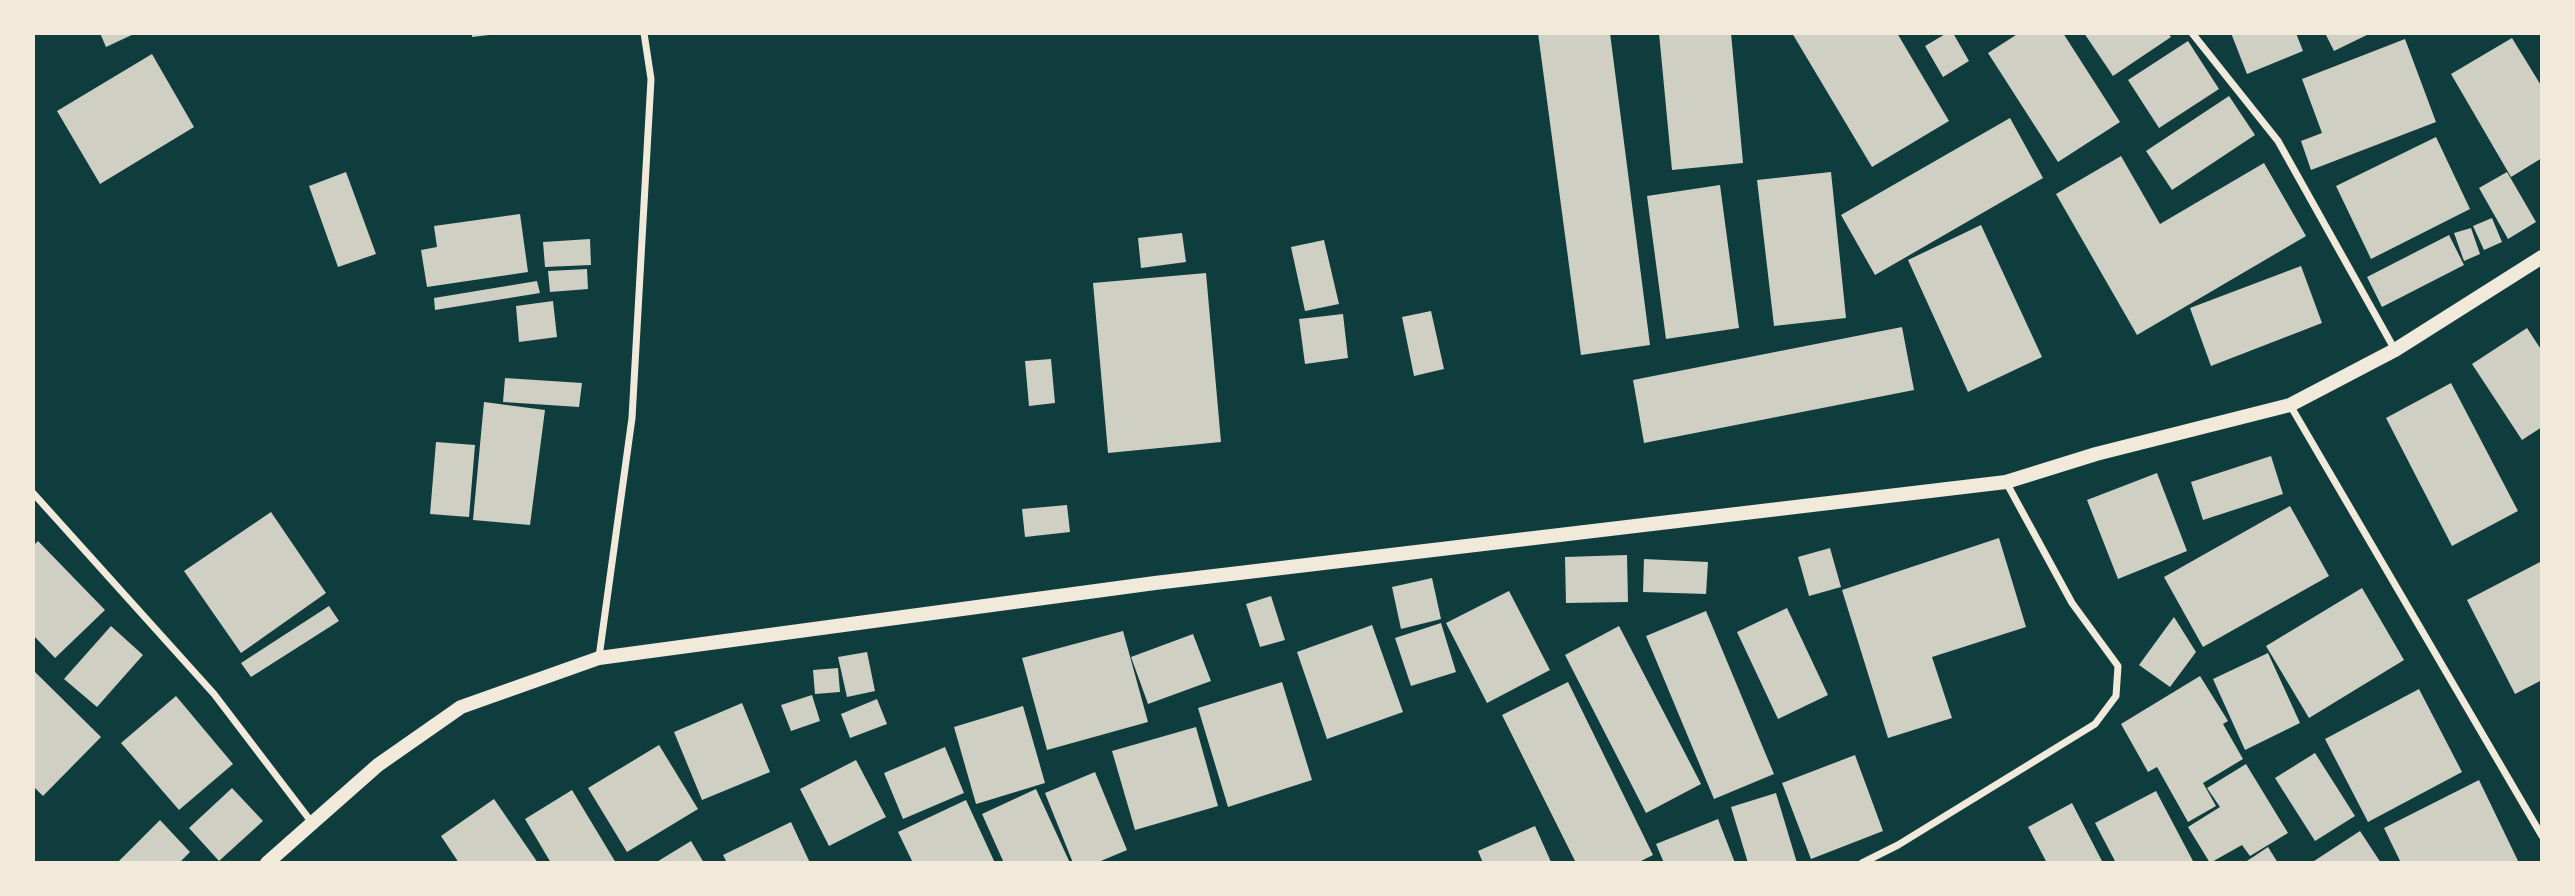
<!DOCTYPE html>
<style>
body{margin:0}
#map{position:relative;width:2575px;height:896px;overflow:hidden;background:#0f3d3e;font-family:"PT Sans Narrow",sans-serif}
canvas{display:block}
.frame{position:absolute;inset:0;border:35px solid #f1e9da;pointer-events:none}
</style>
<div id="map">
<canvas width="2575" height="896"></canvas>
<div class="frame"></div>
</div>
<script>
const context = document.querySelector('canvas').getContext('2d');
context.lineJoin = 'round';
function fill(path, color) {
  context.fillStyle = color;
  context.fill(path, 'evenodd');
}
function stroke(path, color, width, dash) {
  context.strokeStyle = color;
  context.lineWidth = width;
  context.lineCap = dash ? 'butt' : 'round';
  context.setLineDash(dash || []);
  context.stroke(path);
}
fill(new Path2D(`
 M100,33H136L106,47Z
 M472,33H489V35L472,37Z
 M1538,33H1610L1650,345L1581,355Z
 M1659,33H1731L1743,163L1672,170Z
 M1792,33H1897L1949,121L1872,167Z
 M1947,33H1953L1969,61L1943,77L1925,46Z
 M2019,33H2063L2120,122L2058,162L1988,53Z
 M2084,33H2168L2171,37L2113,76Z
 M2231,33H2296L2303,51L2247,74Z
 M2325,33H2371L2334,51Z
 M2512,38L2542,87V158L2511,177L2451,74Z
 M2405,39L2436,122L2311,170L2301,141L2322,133L2302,79Z
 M2188,41L2219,89L2159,128L2128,80Z
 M152,54L194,127L100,184L57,111Z
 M2229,96L2255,135L2172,190L2146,151Z
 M2010,118L2043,178L1875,275L1841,215Z
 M2436,137L2470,209L2371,259L2336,186Z
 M2121,156L2160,224L2264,163L2306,236L2137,335L2056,194Z
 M346,172L376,254L338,267L309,186Z
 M1831,172L1846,318L1774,326L1757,180Z
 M2507,172L2536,222L2508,239L2479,188Z
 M1720,185L1739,328L1666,339L1647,196Z
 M520,214L528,272L427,287L421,250L437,247L434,226Z
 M2492,218L2502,242L2484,250L2473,226Z
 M1981,225L2042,357L1968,392L1908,260Z
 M2471,228L2480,254L2464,261L2454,233Z
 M1182,233L1186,262L1141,268L1138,238Z
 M2449,235L2464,265L2382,307L2367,277Z
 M590,239L591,265L545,267L543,242Z
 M1324,240L1339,304L1305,311L1291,247Z
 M2301,266L2322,323L2211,366L2190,308Z
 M587,269L588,289L550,292L548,271Z
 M1206,273L1221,442L1108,453L1093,283Z
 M537,281L540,293L435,310L434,298Z
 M553,301L557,337L519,342L516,306Z
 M1431,311L1444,369L1414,376L1402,317Z
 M1343,314L1348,358L1305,364L1299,319Z
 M1902,327L1914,390L1644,443L1633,380Z
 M2527,328L2542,351V427L2522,440L2472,364Z
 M1051,359L1055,403L1029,406L1025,361Z
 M505,378L582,383L579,407L503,402Z
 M2451,383L2518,511L2452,546L2386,418Z
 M484,402L545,410L530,525L473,520Z
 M436,442L475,445L469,517L430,514Z
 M2271,456L2283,494L2203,520L2191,482Z
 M2157,473L2187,551L2118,579L2087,500Z
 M1067,505L1070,532L1025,537L1022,509Z
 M2290,506L2329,576L2203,647L2164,577Z
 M271,512L326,593L241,653L184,571Z
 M1999,538L2026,627L1932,657L1952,718L1888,738L1842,590Z
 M38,541L105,610L55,658L33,635V546Z
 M1830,548L1841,587L1809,596L1798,557Z
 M1627,555L1628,602L1566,603L1565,557Z
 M1644,559L1708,562L1706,594L1643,592Z
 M2542,561V680L2515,694L2467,600Z
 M1432,578L1441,619L1401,629L1392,587Z
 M2362,588L2404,660L2309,718L2266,646Z
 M1509,591L1550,670L1487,703L1446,623Z
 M1271,596L1285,640L1260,647L1246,604Z
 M329,606L339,621L251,677L241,663Z
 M1787,608L1828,695L1778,719L1737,632Z
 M1706,611L1774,774L1714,799L1646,636Z
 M2174,617L2196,652L2170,687L2139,665Z
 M1441,623L1456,672L1411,686L1395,638Z
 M1372,625L1403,712L1327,739L1297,652Z
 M111,626L143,655L97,707L64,679Z
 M1619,626L1701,784L1646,813L1565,655Z
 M1123,631L1148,722L1047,750L1022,658Z
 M1193,634L1211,681L1148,704L1131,657Z
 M867,652L875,691L847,697L838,657Z
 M2268,653L2300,723L2245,750L2213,679Z
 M838,668L840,692L815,694L813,670Z
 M33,670L101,737L43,796L33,786Z
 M2200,676L2228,721L2223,724L2243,759L2203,783L2216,806L2188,822L2157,767L2148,772L2121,724Z
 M1282,682L1312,780L1228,807L1198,708Z
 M1568,682L1653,855L1637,863H1576L1502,715Z
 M2419,689L2462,772L2368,822L2325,739Z
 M812,695L820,721L791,731L781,705Z
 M176,696L233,764L179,810L121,743Z
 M877,699L887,724L850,738L841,714Z
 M742,703L770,772L702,800L674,732Z
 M1023,706L1045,783L976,804L954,727Z
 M1196,727L1218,806L1135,830L1112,751Z
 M659,745L698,809L627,852L588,788Z
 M945,747L964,793L903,819L884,773Z
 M2315,753L2355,816L2315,841L2275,778Z
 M1855,755L1883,831L1811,859L1782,783Z
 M856,760L886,817L829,846L800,789Z
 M2246,764L2288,833L2250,856L2242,845L2210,863L2188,827L2220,807L2207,788Z
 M1095,772L1127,850L1096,863H1073L1045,793Z
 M2479,780L2519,863H2401L2384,828Z
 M232,788L263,821L219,861L189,828Z
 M1036,789L1070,863H1004L982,814Z
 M572,790L616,863H551L525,819Z
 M2156,791L2194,863H2116L2095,823Z
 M1776,793L1797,863H1748L1731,807Z
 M494,799L538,863H459L441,836Z
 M966,800L995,863H913L898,832Z
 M2072,803L2103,863H2047L2028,827Z
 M1718,819L1735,863H1664L1656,844Z
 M160,820L190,852L179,863H117Z
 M791,822L810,863H727L723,855Z
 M1535,826L1551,862L1483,863L1478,851Z
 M2360,831L2381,863H2311Z
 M691,841L704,863H655Z
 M2268,847L2278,863H2244Z`), '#cfcfc3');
stroke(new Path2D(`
 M2192,33L2278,141L2395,350
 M2290,405L2542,836
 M33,493L214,694L313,824
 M599,657L632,418L651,79L644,33
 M1862,863L1898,845L2095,724L2116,696L2118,666L2072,603L2006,482`), '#f1e9da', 7);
stroke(new Path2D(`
 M267,863L378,765L461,707L599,658L1155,583L2006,482L2096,454L2290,405L2395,350L2542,257`), '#f1e9da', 14);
</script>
